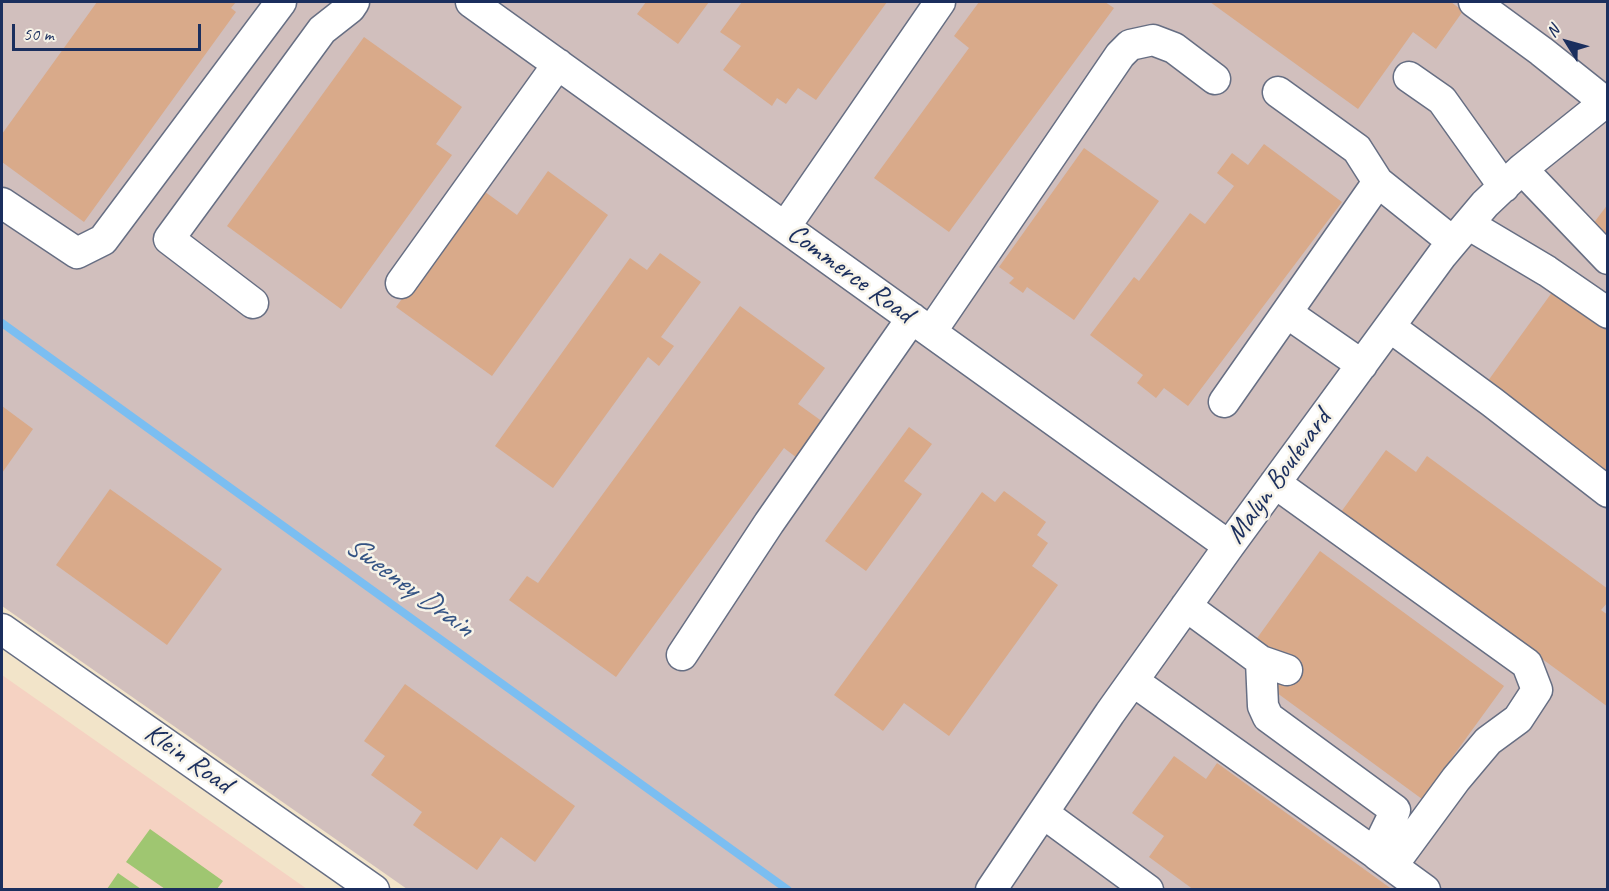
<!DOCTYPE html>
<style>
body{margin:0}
#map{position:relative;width:1609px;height:891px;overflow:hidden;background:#f2e4c9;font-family:Caveat,sans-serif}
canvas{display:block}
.frame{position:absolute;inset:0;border:3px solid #1b2f5e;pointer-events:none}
.north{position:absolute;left:1537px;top:12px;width:60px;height:60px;-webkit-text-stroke:4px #f7f3e8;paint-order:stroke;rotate:307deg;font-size:16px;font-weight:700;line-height:24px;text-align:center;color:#1b2f5e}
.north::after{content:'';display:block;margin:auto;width:21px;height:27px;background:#1b2f5e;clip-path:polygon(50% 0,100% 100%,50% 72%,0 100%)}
.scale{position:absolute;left:12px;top:24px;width:189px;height:27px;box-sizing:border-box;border:3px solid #1b2f5e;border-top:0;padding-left:8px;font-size:18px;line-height:21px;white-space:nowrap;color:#1b2f5e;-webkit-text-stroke:4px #f7f3e8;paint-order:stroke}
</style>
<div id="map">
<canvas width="1609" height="891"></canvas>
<div class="frame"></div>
<div class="north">N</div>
<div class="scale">50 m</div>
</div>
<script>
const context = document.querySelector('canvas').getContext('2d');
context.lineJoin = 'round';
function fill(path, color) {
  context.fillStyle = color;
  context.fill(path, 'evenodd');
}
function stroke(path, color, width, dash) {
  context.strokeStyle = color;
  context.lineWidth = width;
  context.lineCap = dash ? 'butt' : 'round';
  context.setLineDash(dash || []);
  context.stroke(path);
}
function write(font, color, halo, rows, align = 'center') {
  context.font = font + ' Caveat,sans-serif';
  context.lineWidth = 5;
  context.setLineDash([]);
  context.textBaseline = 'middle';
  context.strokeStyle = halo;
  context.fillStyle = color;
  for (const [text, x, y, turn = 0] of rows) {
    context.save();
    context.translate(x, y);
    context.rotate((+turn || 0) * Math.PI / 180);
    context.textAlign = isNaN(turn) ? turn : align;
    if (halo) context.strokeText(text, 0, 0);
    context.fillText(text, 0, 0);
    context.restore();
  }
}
fill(new Path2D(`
 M2,675L307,889H2Z`), '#f5d2c2');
fill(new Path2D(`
 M2,2H1607V889H407L2,606Z`), '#d1bfbd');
fill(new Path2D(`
 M150,829L223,881L217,889H165L126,862Z
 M118,873L141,889H107Z`), '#9fc671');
stroke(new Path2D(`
 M2,323L788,890`), '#7bbef1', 8);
fill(new Path2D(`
 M97,2H236L231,8L236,12L84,222L2,162V134Z
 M646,2H709L678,44L637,14Z
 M742,2H887L816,100L798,88L786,104L777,98L772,106L723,70L741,46L720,32Z
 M979,2H1105L1114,8L949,232L874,178L969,48L954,36Z
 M1210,2H1451L1463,11L1436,49L1413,32L1358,109Z
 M364,37L462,107L436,144L452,155L341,309L227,226Z
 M1264,144L1342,202L1188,406L1164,388L1156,398L1137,383L1143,375L1090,335L1134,277L1139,281L1190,213L1205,224L1234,186L1217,173L1232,153L1248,165Z
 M1084,148L1159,201L1074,320L1027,287L1023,293L1009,283L1014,278L999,267Z
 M548,171L608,215L492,376L396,307L481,189L517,215Z
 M1608,204V240L1590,228Z
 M660,253L701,282L661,337L674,346L659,366L648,357L553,488L495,446L630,258L647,270Z
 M1553,291L1608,331V475L1485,385Z
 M740,306L825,368L798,404L823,422L797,458L784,448L616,677L509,600L527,576L538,583Z
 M2,406L33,429L2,473Z
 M909,427L932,444L904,481L922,494L866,571L825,541Z
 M1386,450L1416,472L1427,456L1608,589V602L1601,610L1608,615V707L1341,512Z
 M110,489L222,569L167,645L56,565Z
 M1004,491L1046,522L1037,535L1048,543L1032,566L1058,585L949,736L904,703L883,731L834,695L982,492L995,502Z
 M1320,551L1504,686L1422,799L1273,690L1290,666L1255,641Z
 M405,684L575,806L535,862L501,837L477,870L413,825L422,812L371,775L385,756L364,741Z
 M1174,756L1206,779L1217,763L1393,890H1194L1149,857L1164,836L1132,813Z`), '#d9aa8a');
const minor = new Path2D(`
 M471,2L1229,546
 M1474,2L1541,51L1605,102
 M1409,77L1442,100L1504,187
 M1278,92L1357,149L1378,182L1453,242
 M1522,169L1608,259
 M2,203L77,253L103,240L281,2
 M1468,224L1547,271L1608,313
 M785,227L940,2
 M401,283L558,64
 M253,303L169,239L322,30L350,8L354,2
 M1287,313L1362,365
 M1390,327L1492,402L1608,492
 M931,332L1120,55L1130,45L1153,40L1174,48L1215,79
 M1224,402L1378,182
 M1275,483L1527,664L1537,690L1518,719L1488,741L1456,779L1392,866
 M2,629L374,890
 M682,655L769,523L912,318
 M1261,661L1287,670
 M1133,681L1375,853L1392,818L1395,810L1268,717L1263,706L1261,661L1186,606
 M1043,813L1148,890
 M1377,855L1425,890
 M991,890L1110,713L1229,546L1442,255L1485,204L1522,169L1608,100`);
stroke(minor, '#666e83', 33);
stroke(minor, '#fff', 30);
write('28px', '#1b2f5e', '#f7f3e8', [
 ["Commerce Road",850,274,36],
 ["Malyn Boulevard",1279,477,-54],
 ["Klein Road",188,759,35]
]);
write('italic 30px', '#335383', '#f7f3e8', [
 ["Sweeney Drain",409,587,36]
]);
</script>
